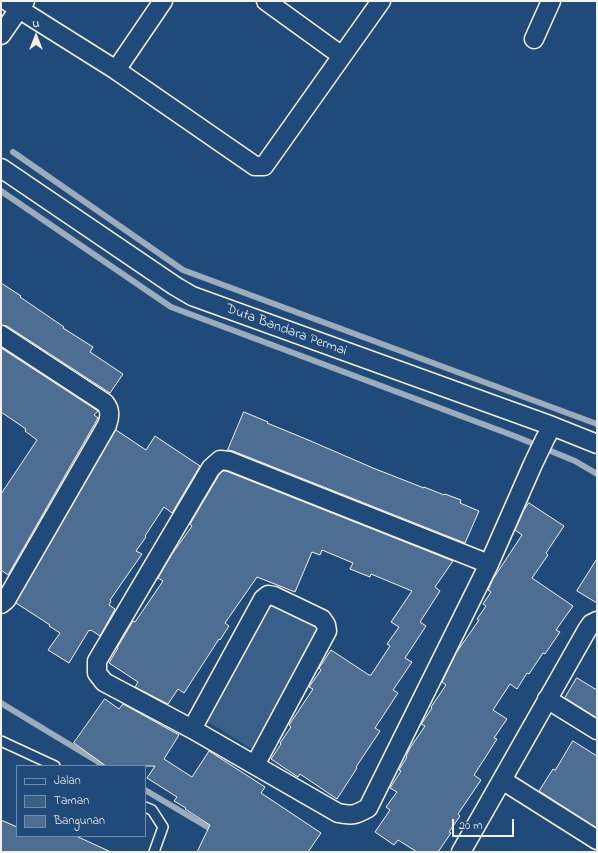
<!DOCTYPE html>
<style>
body{margin:0}
#map{position:relative;width:598px;height:853px;overflow:hidden;background:#1f4a7a;font-family:"Indie Flower",sans-serif}
canvas{display:block}
.frame{position:absolute;inset:0;border:2px solid #f4f1e8;pointer-events:none}
.legend{position:absolute;left:16px;top:765px;width:130px;height:72px;box-sizing:border-box;background:#1f4a7a;border:1px solid #748da6;margin:0;padding:5px 7px;list-style:none;font-size:12px;color:#f4f1e8}
.legend li{display:flex;align-items:center;gap:8px;height:20px}
.legend b{width:20px;border:1px solid #748da6}
.north{position:absolute;left:16px;top:16px;width:40px;height:40px;-webkit-text-stroke:3px #1f4a7a;paint-order:stroke;rotate:0deg;font-size:11px;font-weight:700;line-height:16px;text-align:center;color:#f4f1e8}
.north::after{content:'';display:block;margin:auto;width:14px;height:18px;background:#f4f1e8;clip-path:polygon(50% 0,100% 100%,50% 72%,0 100%)}
.scale{position:absolute;left:452px;top:819px;width:62px;height:18px;box-sizing:border-box;border:2px solid #f4f1e8;border-top:0;padding-left:5px;font-size:12px;line-height:14px;white-space:nowrap;color:#f4f1e8;-webkit-text-stroke:3px #1f4a7a;paint-order:stroke}
</style>
<div id="map">
<canvas width="598" height="853"></canvas>
<div class="frame"></div>
<ul class="legend">
<li><b style="height:5px;background:#1f4a7a"></b>Jalan</li>
<li><b style="height:11px;background:#3a5f88"></b>Taman</li>
<li><b style="height:11px;background:#4d6e92"></b>Bangunan</li>
</ul>
<div class="north">U</div>
<div class="scale">20 m</div>
</div>
<script>
const context = document.querySelector('canvas').getContext('2d');
context.lineJoin = 'round';
function fill(path, color) {
  context.fillStyle = color;
  context.fill(path, 'evenodd');
}
function stroke(path, color, width, dash) {
  context.strokeStyle = color;
  context.lineWidth = width;
  context.lineCap = dash ? 'butt' : 'round';
  context.setLineDash(dash || []);
  context.stroke(path);
}
function write(font, color, halo, rows, align = 'center') {
  context.font = font + ' "Indie Flower",sans-serif';
  context.lineWidth = 3.5;
  context.setLineDash([]);
  context.textBaseline = 'middle';
  context.strokeStyle = halo;
  context.fillStyle = color;
  for (const [text, x, y, turn = 0] of rows) {
    context.save();
    context.translate(x, y);
    context.rotate((+turn || 0) * Math.PI / 180);
    context.textAlign = isNaN(turn) ? turn : align;
    if (halo) context.strokeText(text, 0, 0);
    context.fillText(text, 0, 0);
    context.restore();
  }
}
fill(new Path2D(`
 M273,598L324,628L255,751L203,719Z`), '#3a5f88');
stroke(new Path2D(`
 M13,152L183,270L597,424
 M1,191L171,307L517,437L575,461L597,474
 M1,703L105,766
 M145,790L216,832`), '#9cacbb', 6);
const building = new Path2D(`
 M1,283L21,296L20,297L64,327L63,328L93,347L90,352L123,374L110,393L7,326L1,325Z
 M1,348L98,411L94,415L98,418L8,575L1,570V494L37,440L25,431L26,429L1,412Z
 M244,412L268,422L267,423L306,439L373,468L424,488V487L444,495L445,494L461,500L460,503L479,511L465,543L233,451L228,450Z
 M116,430L146,450L155,436L200,466L172,513L164,507L145,536L146,537L136,551L142,554L110,600L111,601L109,605L115,609L100,636L91,630L90,631L89,630L69,663L48,650L60,633L49,626L50,625L16,603Z
 M223,471H226L453,561L435,587L440,591L420,622L426,626L405,658L412,662L393,690L398,693L375,728L380,731L356,767L357,768L337,799L300,774L298,777L271,759L281,744L280,743L291,727L289,725L313,689L309,687L321,670L319,668L331,650L369,675H371L390,646L387,644L399,627L391,622L412,591L371,574L370,577L350,569L353,563L322,550L320,555L312,552L295,592L257,577L225,623L229,626L220,640L219,639L184,693L178,689L168,704L135,687L138,682L109,663L118,648H117L133,621L135,622L163,581L158,578L172,554L192,526L190,524L219,475Z
 M529,503L564,526L546,553L548,555L532,578L573,606L556,630L560,632L545,654L543,653L529,674L527,673L517,689L510,684L493,710L507,719L494,738L497,739L485,758L474,775L481,780L458,814L460,816L449,832L451,833L438,852H417L398,840L394,845L375,832L390,810L386,807L397,792L390,788L401,771L399,770L407,757L406,756L410,748L425,726L421,724L422,723L432,708L431,707L446,685L442,682L456,653L479,620L477,619L486,606L483,604L491,592L488,590L493,579L522,535L515,530L524,510Z
 M597,559V603L577,591Z
 M577,678L597,690V718L565,698Z
 M105,699L119,709L123,704L179,735L164,759L192,777L209,751L265,787L261,793L321,833L308,852H197L210,825L185,809L186,808L174,801L177,797L147,778L155,766H106L74,743Z
 M573,741L597,756V828L539,791L553,769L555,770Z
 M1,820L17,827V836H76L111,852H1Z`);
fill(building, '#4d6e92');
stroke(building, '#f4f1e8', 1);
const service = new Path2D(`
 M1,741L55,766
 M145,807L152,810L163,827L154,852`);
const minor = new Path2D(`
 M25,1L19,9L116,70L255,166H264L269,159L381,1
 M266,1L342,56
 M1,35L19,9L7,1
 M534,39L551,1
 M116,70L163,1
 M1,168L175,286L192,296L552,426L597,444
 M1,335L105,403C111,410 110,417 107,425L6,600L1,604
 M489,564L229,461L220,460L211,468L97,661V673L104,682L192,729L338,813C353,816 355,815 368,808L489,564L533,464L545,439L552,426
 M547,699L597,730
 M192,729L263,599L268,595L274,596L322,619L326,625L327,631L255,765
 M502,780L597,840
 M461,852L587,630L591,624L597,621`);
stroke(service, '#f4f1e8', 12);
stroke(minor, '#f4f1e8', 21);
stroke(service, '#1f4a7a', 9);
stroke(minor, '#1f4a7a', 18);
write('14px', '#f4f1e8', '#1f4a7a', [
 ["Duta Bandara Permai",286,331,20]
]);
</script>
